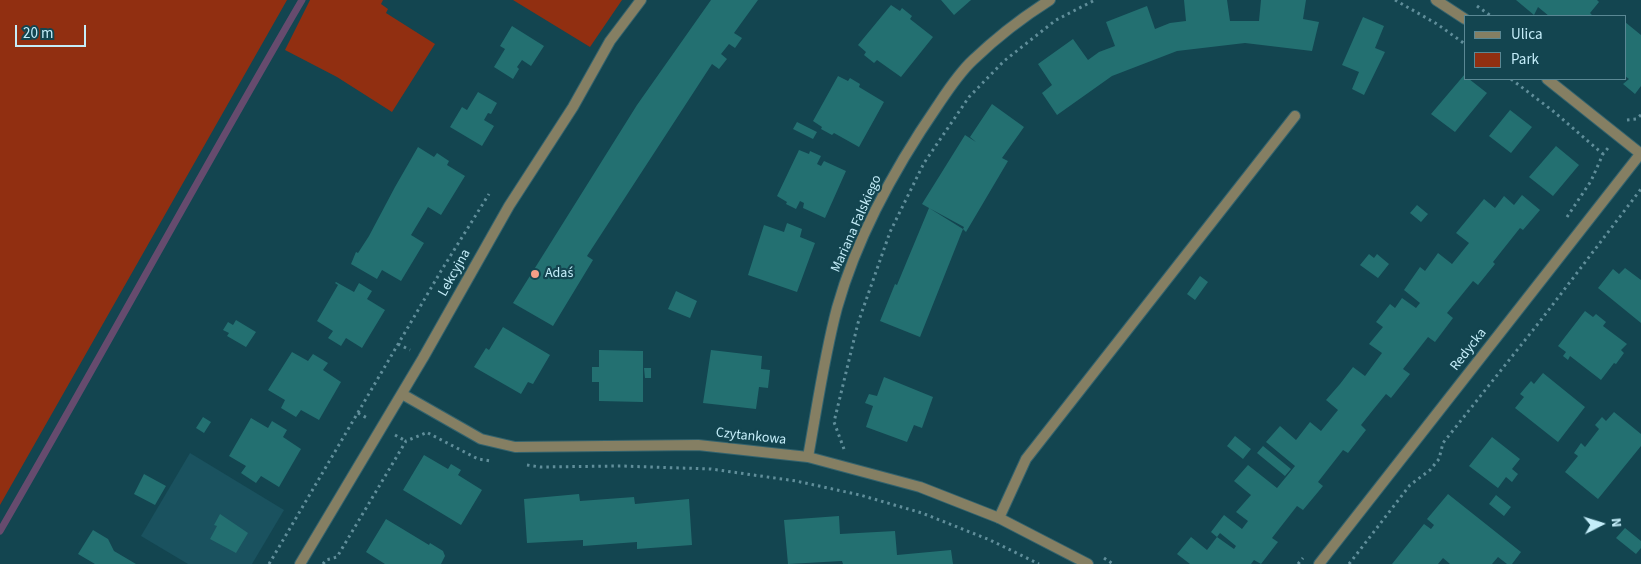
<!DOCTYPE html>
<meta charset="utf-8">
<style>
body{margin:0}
#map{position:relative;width:1641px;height:564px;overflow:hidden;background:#134550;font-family:"Source Sans 3",sans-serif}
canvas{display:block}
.legend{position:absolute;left:1464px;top:15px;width:162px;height:65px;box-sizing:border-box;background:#134550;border:1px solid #5a8894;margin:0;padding:6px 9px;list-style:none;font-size:15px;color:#c4edf9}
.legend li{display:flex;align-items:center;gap:10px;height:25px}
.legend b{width:25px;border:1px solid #5a8894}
.north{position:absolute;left:1576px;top:499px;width:50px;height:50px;-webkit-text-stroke:4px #134550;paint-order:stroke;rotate:85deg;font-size:14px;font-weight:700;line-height:20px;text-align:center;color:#c4edf9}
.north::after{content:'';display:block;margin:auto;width:18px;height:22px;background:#c4edf9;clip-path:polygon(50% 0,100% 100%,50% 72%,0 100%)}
.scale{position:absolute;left:15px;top:25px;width:71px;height:22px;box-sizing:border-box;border:2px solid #c4edf9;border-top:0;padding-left:6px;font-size:15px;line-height:18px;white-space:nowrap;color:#c4edf9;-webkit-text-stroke:4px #134550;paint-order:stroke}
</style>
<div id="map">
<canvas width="1641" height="564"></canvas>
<ul class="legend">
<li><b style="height:6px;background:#857f63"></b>Ulica</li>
<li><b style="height:14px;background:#912f11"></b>Park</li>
</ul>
<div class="north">N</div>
<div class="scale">20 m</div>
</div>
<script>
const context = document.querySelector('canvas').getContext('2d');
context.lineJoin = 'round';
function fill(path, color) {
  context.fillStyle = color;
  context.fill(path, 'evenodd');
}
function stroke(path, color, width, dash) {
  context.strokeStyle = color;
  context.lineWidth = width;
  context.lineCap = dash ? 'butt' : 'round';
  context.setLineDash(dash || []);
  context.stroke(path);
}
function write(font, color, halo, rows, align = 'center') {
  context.font = font + ' "Source Sans 3",sans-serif';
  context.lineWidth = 4.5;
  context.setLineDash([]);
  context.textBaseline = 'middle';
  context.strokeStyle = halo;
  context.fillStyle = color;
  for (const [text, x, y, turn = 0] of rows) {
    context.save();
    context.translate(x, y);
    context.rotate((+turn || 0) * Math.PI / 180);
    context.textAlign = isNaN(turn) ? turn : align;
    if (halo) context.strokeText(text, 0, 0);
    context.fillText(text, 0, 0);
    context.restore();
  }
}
fill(new Path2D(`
 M190,453L284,510L252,564H188L141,536Z`), '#1a525f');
fill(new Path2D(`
 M0,0H287L0,505Z
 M310,0H383L381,4L388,9L386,13L435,44L392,112L337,77L285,50Z
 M513,0H622L590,47Z`), '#912f11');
stroke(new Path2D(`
 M0,531C102,355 199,176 302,0`), '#664b6e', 7);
fill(new Path2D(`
 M711,0H758L734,33L742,38L735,48L729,44L721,54L727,59L719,69L712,64L587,256L593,260L553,326L513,303L637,105Z
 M941,0H971L954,15Z
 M1184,0H1227L1230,21H1259L1261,0H1306L1303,19L1319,22L1312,51L1245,43L1177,51L1112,76L1057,115L1042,93L1052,85L1038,64L1073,39L1088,60L1099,52L1115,46L1106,22L1147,6L1155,29L1170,23L1186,21Z
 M1516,0H1597L1599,2L1590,13L1593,16H1549L1538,7L1534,15Z
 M891,5L900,11L902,8L912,16L910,19L933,37L901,77L877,60L874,63L864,55L866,52L858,45Z
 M1363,17L1384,26L1375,48L1385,52L1364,95L1352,89L1359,72L1342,65Z
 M1625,22L1641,35V86L1635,94L1623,84L1629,79L1625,76Z
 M512,26L544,46L531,66L522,60L517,67L519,69L513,79L494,67L505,49L500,46Z
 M1465,74V79H1469L1487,93L1455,132L1431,114Z
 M838,76L848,81L850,78L860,84L859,87L884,102L859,147L834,133L832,135L821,129L822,127L813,121Z
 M478,92L497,103L491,114L488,113L484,120L494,126L482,146L450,127L462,107L467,110Z
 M992,104L1024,127L1002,158L1008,161L966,232L963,229L964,227L929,208L963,229L920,337L880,321L895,284L897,285L929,208L922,204L965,135L976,142L970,137Z
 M1510,110L1532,127L1511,153L1489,136Z
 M797,122L817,132L813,139L793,129Z
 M1556,146L1579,165L1553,196L1529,177Z
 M418,147L434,157L437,153L449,161L447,165L465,176L441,215L428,207L411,235L424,243L401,281L382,270L377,279L351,264L356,252L358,253L369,236L395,187Z
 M799,150L809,154L810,151L821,156L817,164L821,166L824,161L846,171L825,218L803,208L804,203L800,201L796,209L786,204L787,202L777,196Z
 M1522,195L1540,210L1523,230L1520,228L1493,262L1495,264L1478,285L1473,281L1447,313L1453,318L1435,342L1428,337L1403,369L1410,374L1391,398L1386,394L1373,410L1361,425L1366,430L1348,453L1343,450L1318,482L1323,486L1303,510L1297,506L1272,538L1278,542L1261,564L1254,560L1251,564H1190L1177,554L1191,537L1207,550L1217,537L1234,549L1236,546L1220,533L1217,537L1211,532L1224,515L1242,529L1248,521L1236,512L1251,495L1234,481L1248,465L1277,488L1295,466L1266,442L1280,426L1296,440L1310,422L1321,431L1338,410L1326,400L1340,384L1353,367L1365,376L1382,353L1369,344L1383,327L1376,322L1390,304L1395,308L1402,298L1416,308L1420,303L1404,290L1420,267L1425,271L1438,253L1452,264L1469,243L1456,233L1484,199L1495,208L1504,196L1514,205Z
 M1417,205L1428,214L1421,222L1410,213Z
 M787,223L802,229L800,237L815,243L797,292L748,275L764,225L784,232Z
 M1369,254L1374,258L1377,254L1389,264L1378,278L1360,265Z
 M1625,268L1641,280V323L1598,288L1613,269L1619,274Z
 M1200,276L1208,282L1195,300L1187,294Z
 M336,282L354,292L359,283L372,291L367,299L385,310L362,348L346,338L341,346L328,338L333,331L317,321L338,285L335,283Z
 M676,291L697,301L690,318L668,309Z
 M1585,311L1593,317L1596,314L1606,322L1603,326L1627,344L1621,350L1624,353L1616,364L1614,363L1601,380L1570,356L1568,360L1563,356L1566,352L1558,346Z
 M236,320L256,332L246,347L227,336L229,333L223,330L228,322L233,325Z
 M503,327L550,355L533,384L528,382L521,394L474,367L486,348L489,350Z
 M599,350L643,351V402L599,401V382H592V367H599Z
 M711,350L762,356L761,369L770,370L768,388L759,387L756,409L703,403Z
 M292,352L308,361L313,354L328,363L323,370L341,382L319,420L301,410L296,417L281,408L285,400L268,390Z
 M644,368H651V378H645Z
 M1543,373L1585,407L1558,442L1515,408L1524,397L1520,394L1525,388L1531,381L1534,384Z
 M884,377L933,397L922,428L914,425L907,442L866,427L873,406L865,403L869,394L877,396Z
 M1614,412L1641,434V446L1598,499L1565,472L1578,456L1574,453L1581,443L1585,447L1599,429L1595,425L1602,417L1606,421Z
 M203,417L211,422L204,433L196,428Z
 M251,418L268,428L272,421L287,430L283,437L301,449L279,487L261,476L256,483L241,473L246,466L229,456Z
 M1235,436L1251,449L1243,459L1227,446Z
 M1492,437L1520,459L1512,469L1518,474L1512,482L1506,477L1498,488L1469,466Z
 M1263,446L1291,469L1285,476L1257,453Z
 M424,455L448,469L451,464L461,470L458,475L482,490L461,525L403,490Z
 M144,474L166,486L155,505L134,494Z
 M579,494L580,501L634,497L635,504L689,499L692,545L637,549V542L583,546V540L527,543L524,499Z
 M1448,494L1521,552L1512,564H1507L1498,557L1492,564H1450L1443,558L1438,564H1392L1424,524L1431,529L1434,525L1427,519Z
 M1496,495L1511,507L1504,516L1489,504Z
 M220,514L248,533L236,553L210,539L217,526L214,525Z
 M839,516L840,534L895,531L897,555L951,550L953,564H843L842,561L788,564L784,520Z
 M386,519L429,545L430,543L443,551L445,556L441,564H385L366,552Z
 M1625,528L1641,541V548L1636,554L1616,538Z
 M93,530L108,539L114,551L136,564H95L78,554Z`), '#237071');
const service = new Path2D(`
 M999,518L1026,459L1295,116`);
const minor = new Path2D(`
 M1436,0L1465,19
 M1547,79L1641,154
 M402,394L481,439L515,447L698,445L808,457L920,487L999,518L1088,564
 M808,457C817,408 824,357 837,308C857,237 896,166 938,105C948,90 959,73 973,60C996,38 1023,17 1050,0
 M300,564L423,358L509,206L573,107L610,41L641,0`);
const tertiary = new Path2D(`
 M1319,564L1641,153`);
stroke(service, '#33636e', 12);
stroke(minor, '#33636e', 12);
stroke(tertiary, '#33636e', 12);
stroke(new Path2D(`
 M1395,0L1437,24L1465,44
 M1477,6L1491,16
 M1511,79L1553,111L1603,154
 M1627,120L1636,119L1641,115
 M1567,217L1591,181L1603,154L1608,148
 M398,344L410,350
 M358,413L369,419
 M428,433L478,459L491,461
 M395,435L406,441
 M844,449L834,422L858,323L890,232L924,163L969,97L1004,61L1056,20L1095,0
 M527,465L540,467L621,466L711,469L796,481L860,495L922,513L990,540L1039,564
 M1104,558L1113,564
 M269,564L441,271L489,194
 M323,564L326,560L337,557L406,441L428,432
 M1298,564L1303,558
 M1349,564L1410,485L1430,470L1439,459L1443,443L1541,320L1641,189`), '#608e9a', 3, [2.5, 4]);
stroke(service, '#857f63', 10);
stroke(minor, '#857f63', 10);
stroke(tertiary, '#857f63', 10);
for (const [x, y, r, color] of [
 [535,274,5,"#f49e87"]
]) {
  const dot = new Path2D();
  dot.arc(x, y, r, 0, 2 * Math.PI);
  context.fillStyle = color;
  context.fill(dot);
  stroke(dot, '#134550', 2);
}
write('14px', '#c4edf9', '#134550', [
 ["Mariana Falskiego",857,224,-66],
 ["Lekcyjna",455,273,-61],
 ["Redycka",1469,350,-52],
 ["Czytankowa",751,437,6]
]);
write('14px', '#c4edf9', '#134550', [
 ["Adaś",545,274]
], 'left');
</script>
